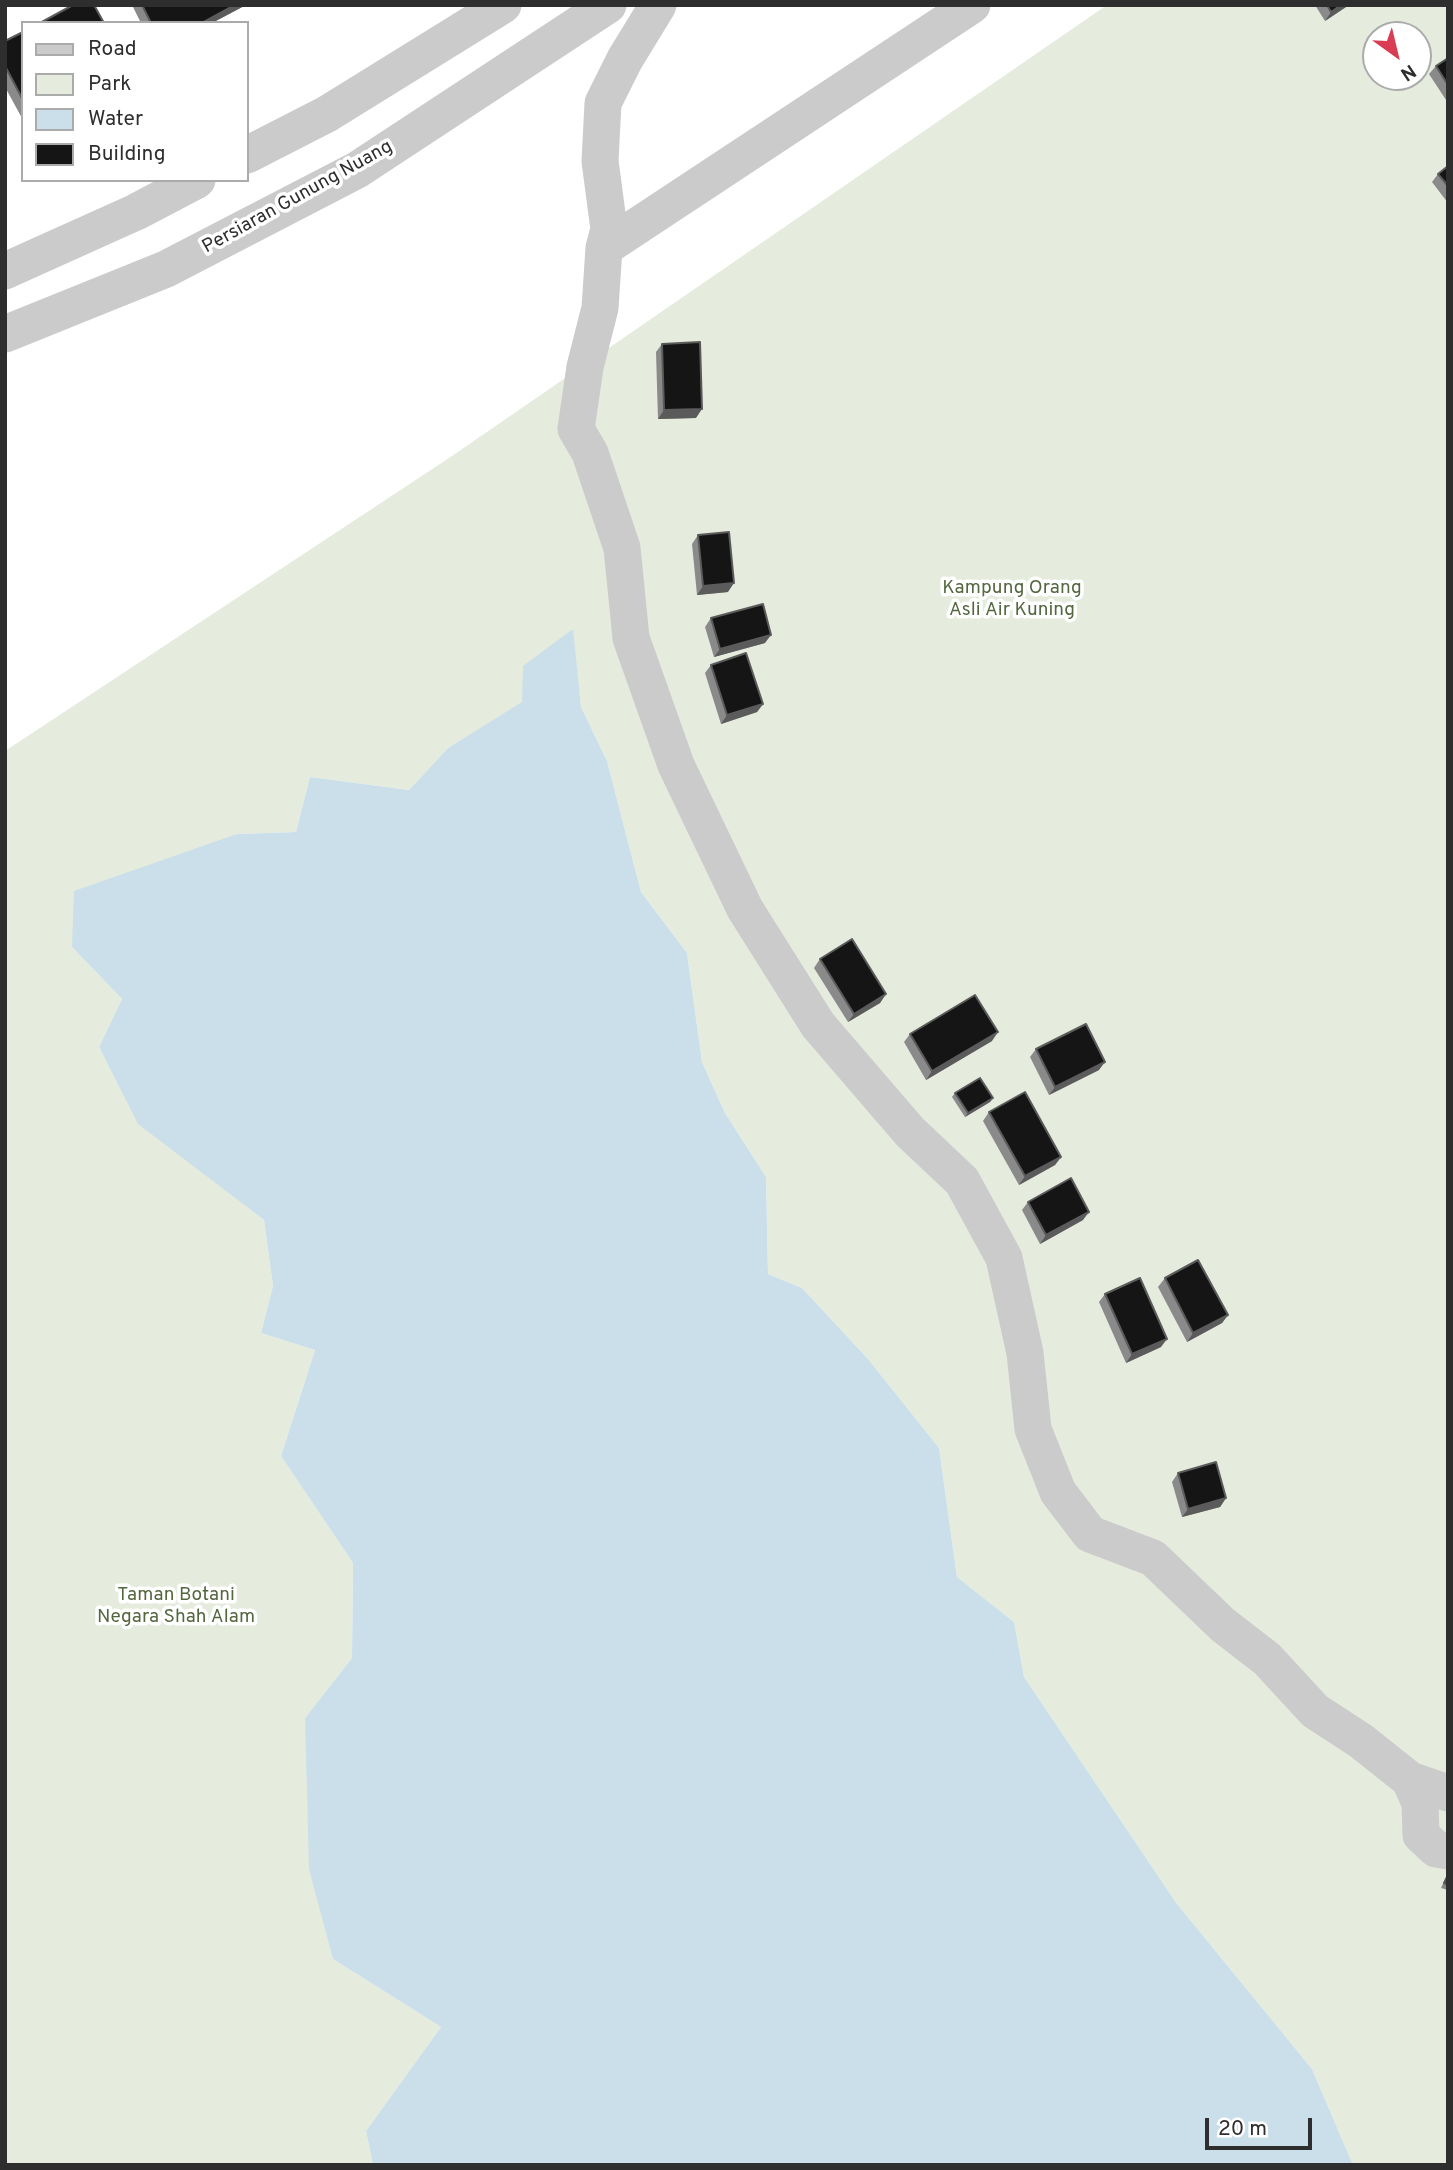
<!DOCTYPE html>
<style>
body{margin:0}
#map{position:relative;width:1453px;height:2170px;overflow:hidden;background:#fff;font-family:Overpass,sans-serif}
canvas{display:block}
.frame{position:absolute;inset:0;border:7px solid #2e2e2e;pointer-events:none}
.legend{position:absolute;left:21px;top:21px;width:228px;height:161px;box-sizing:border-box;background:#fff;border:2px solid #ababab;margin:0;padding:9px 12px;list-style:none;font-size:21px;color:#2e2e2e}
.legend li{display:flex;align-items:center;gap:14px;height:35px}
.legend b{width:35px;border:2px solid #ababab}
.north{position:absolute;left:1362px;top:21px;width:70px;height:70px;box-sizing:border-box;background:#fff;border:2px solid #ababab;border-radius:50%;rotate:146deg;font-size:19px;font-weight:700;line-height:28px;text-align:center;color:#2e2e2e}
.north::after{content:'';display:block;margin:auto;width:24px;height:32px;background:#d93c53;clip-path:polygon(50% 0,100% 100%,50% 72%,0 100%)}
.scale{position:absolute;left:1205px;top:2118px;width:107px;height:32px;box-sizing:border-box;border:4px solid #2e2e2e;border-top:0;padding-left:9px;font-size:21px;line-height:24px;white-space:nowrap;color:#2e2e2e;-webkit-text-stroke:5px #fff;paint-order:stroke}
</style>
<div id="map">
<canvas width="1453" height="2170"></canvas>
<div class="frame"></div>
<ul class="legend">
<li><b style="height:9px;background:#cbcbcb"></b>Road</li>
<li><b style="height:19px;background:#e5ebdd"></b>Park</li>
<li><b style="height:19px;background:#cadfe9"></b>Water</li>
<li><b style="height:19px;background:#151515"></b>Building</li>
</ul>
<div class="north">N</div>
<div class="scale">20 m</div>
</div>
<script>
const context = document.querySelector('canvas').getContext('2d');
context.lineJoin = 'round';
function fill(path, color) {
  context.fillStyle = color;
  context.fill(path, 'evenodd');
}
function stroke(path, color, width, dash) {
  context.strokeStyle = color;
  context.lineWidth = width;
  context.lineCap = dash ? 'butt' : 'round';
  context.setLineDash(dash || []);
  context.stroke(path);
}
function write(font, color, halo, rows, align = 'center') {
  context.font = font + ' Overpass,sans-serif';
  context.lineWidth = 7;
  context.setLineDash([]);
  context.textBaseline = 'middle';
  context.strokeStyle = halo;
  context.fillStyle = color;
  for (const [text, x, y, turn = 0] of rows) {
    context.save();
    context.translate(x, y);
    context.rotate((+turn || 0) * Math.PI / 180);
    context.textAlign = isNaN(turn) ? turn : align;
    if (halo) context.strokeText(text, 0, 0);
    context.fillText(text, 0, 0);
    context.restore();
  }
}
fill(new Path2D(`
 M1107,5H1448V2165H1353L1312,2069L1177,1904L1024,1677L1014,1622L957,1577L939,1448L868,1359L802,1288L768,1274L766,1177L725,1113L702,1062L687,953L641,892L607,761L581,707L572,629L523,702L448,748L409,790L310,777L296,832L237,834L72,947L122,999L99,1047L138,1123L264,1220L273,1286L261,1333L315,1350L281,1456L353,1563L352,1658L305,1718L333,1959L441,2027L366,2131L373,2165H5V751L452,456ZM1376,35H1418V77H1376Z`), '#e5ebdd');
fill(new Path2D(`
 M573,629L581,707L607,761L641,892L687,953L702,1062L725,1113L766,1177L768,1274L802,1288L868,1359L939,1448L957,1577L1014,1622L1024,1677L1177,1904L1312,2069L1353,2165H373L366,2131L441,2027L333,1959L309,1869L305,1718L352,1658L353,1563L281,1456L315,1350L261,1333L273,1286L264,1220L138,1124L99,1047L122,999L72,947L74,891L237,834L296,832L310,777L409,790L448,748L522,702L523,666Z`), '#cadfe9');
stroke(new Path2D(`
 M658,5L625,59L603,103L600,161L609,229L604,248L600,308L585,367L576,429L590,453L622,548L631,638L676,765L745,909L818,1025L910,1132L962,1181L1004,1258L1025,1353L1033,1429L1058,1492L1090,1534L1153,1558L1223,1625L1267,1659L1315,1711L1361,1741L1410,1780L1448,1793
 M247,155L327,114L503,5
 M604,248L972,5
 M5,271L136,212L197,180
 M5,334L166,269L357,170L608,5
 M1410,1780L1420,1803L1421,1835L1436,1849L1448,1851`), '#cbcbcb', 37);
fill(new Path2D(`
 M132,5H246L212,23H141Z
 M1315,5H1349L1325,21Z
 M23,32V120L5,87V41Z
 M1376,47V68L1367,55L1370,51Z
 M1448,58V103L1429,74L1436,66Z
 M1448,166V203L1432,182L1438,174Z
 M662,344L696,418L658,419L656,352Z
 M698,535L728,592L697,595L692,544Z
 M711,618L765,643L714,657L705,627Z
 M711,665L763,704L757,712L721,724L705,673Z
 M820,959L886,994L880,1003L848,1022L814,968Z
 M910,1034L992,1041L926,1080L904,1042Z
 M1036,1049L1099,1070L1049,1095L1030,1057Z
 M955,1093L993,1098L990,1102L965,1117L952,1097Z
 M989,1112L1061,1157L1055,1165L1019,1185L983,1121Z
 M1028,1202L1083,1220L1040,1244L1022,1210Z
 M1165,1278L1228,1315L1222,1323L1187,1342L1158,1287Z
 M1105,1294L1161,1347L1126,1363L1099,1302Z
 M1178,1473L1226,1498L1220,1507L1182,1517L1172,1482Z
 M1448,1873V1890L1441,1888Z`), '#8a8a8a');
fill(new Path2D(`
 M235,5H246L212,23H202Z
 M1341,5H1349L1325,21L1331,12Z
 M702,409L696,418L658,419L664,410Z
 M734,583L728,592L697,595L703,586Z
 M771,635L765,643L714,657L720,649Z
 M763,704L757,712L721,724L727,715Z
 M886,994L880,1003L848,1022L854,1014Z
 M998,1032L992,1041L926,1080L932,1071Z
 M1105,1062L1099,1070L1049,1095L1055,1087Z
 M993,1098L990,1102L965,1117L968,1113Z
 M1061,1157L1055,1165L1019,1185L1025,1176Z
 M1089,1212L1083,1220L1040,1244L1046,1235Z
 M1228,1315L1222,1323L1187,1342L1193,1333Z
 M1167,1339L1161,1347L1126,1363L1132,1354Z
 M1226,1498L1220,1507L1182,1517L1188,1509Z`), '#5b5b5b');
const building = new Path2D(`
 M73,5H94L104,23H40Z
 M142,5H235L202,23H151Z
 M1327,5H1341L1331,12Z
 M23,32V100L5,66V41Z
 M1376,47V59L1370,51Z
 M1448,58V85L1436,66Z
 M1448,166V186L1438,174Z
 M700,342L702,409L664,410L662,344Z
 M729,532L734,583L703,586L698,535Z
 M763,604L771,635L720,649L711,618Z
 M746,653L763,704L727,715L711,665Z
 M852,939L886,994L854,1014L820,959Z
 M975,995L998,1032L932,1071L910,1034Z
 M1086,1024L1105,1062L1055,1087L1036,1049Z
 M980,1078L993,1098L968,1113L955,1093Z
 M1025,1092L1061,1157L1025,1176L989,1112Z
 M1071,1178L1089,1212L1046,1235L1028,1202Z
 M1198,1260L1228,1315L1193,1333L1165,1278Z
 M1140,1278L1167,1339L1132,1354L1105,1294Z
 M1216,1462L1226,1498L1188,1509L1178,1473Z
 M1448,1875V1885L1444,1883Z`);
fill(building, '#151515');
stroke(building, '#5b5b5b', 2);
write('19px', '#2e2e2e', '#fff', [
 ["Persiaran Gunung Nuang",298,198,-29]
]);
write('19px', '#54673f', '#fff', [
 ["Kampung Orang",1012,589],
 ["Asli Air Kuning",1012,611],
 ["Taman Botani",176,1596],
 ["Negara Shah Alam",176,1618]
]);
</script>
